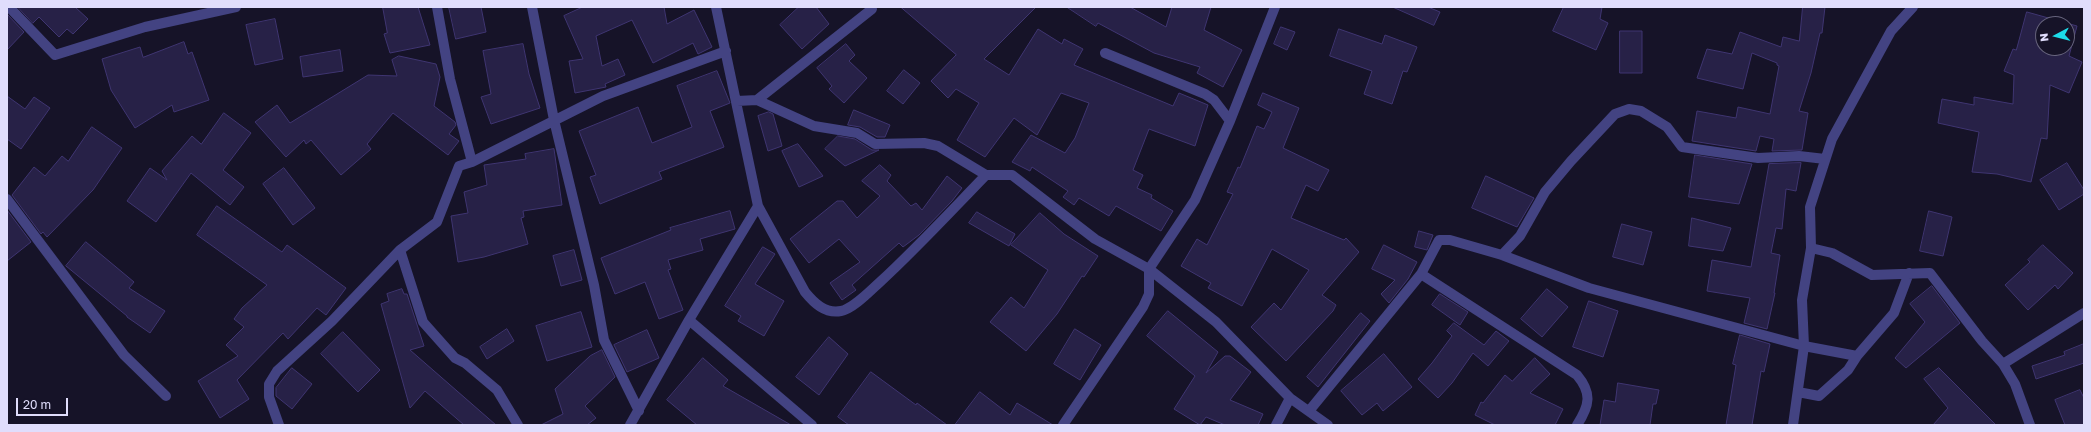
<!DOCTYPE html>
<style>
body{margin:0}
#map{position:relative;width:2091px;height:432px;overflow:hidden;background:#161328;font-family:"Golos Text",sans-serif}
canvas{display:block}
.frame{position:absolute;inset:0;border:8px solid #e0ddfc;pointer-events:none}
.north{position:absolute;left:2035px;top:16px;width:40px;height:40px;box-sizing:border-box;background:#161328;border:1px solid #67647d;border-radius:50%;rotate:263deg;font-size:11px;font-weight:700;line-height:16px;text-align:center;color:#e0ddfc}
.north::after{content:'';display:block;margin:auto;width:14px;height:18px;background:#1cdce9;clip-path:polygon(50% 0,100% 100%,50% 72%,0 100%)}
.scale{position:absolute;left:16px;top:398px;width:52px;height:18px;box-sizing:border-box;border:2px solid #e0ddfc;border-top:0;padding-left:5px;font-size:12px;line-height:14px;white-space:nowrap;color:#e0ddfc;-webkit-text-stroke:3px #161328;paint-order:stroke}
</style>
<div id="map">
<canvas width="2091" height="432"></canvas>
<div class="frame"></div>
<div class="north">N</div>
<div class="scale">20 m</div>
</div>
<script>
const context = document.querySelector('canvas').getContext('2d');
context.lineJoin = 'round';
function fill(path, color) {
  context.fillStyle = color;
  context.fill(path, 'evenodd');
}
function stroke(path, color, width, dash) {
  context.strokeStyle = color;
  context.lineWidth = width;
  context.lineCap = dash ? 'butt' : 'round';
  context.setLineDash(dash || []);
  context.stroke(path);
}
const building = new Path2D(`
 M18,7H75L88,19L73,34L67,29L59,37L39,17L33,23Z
 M383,7H418L430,45L390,53L384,34L387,33Z
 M449,7H481L486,32L456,39Z
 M583,7H664L667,24L694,10L712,47L698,54L693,43L653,63L632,20L596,36L602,66L618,59L625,75L605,84L606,87L575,93L569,61L583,59L564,16Z
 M799,7H816L829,24L802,49L780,25Z
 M901,7H1036L984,59L1009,75L1038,29L1062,44L1064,39L1083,49L1074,65L1173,106L1179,93L1208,105L1195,146L1149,129L1133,170L1143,175L1137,188L1152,195L1151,198L1173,211L1161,231L1116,206L1109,216L1079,198L1074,205L1063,197L1068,191L1032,167L1030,171L1012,162L1031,135L1065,153L1075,138L1089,103L1061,93L1037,135L1014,118L985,157L957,140L979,103L956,89L948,98L931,81L956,55Z
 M1067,7H1130L1166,27L1172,7H1211L1204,30L1242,50L1223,87L1197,73L1200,67L1154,53L1098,23L1096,26Z
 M1393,7H1428L1440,12L1434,25Z
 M1564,7H1602L1600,19L1608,23L1596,50L1553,31Z
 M1803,7H1825L1822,33H1820L1811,73L1799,111L1808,113L1802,150L1772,151L1774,139L1760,136L1756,151L1692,141L1697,111L1736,118L1738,107L1770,114L1779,66L1777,65V63L1752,53L1743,89L1697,78L1707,49L1732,54L1740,32L1781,47L1783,37L1799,41Z
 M2027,12L2077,26L2069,56L2082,62L2069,93L2050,85L2047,139L2041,138L2031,182L1997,174L1972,172L1979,132L1938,123L1942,99L1974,105V97L2013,104L2014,75L2004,71L2013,49L2016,50ZM2043,24H2067V48H2043Z
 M7,14L24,32L7,50Z
 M275,19L283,59L255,65L246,25Z
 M1281,27L1295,32L1287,50L1274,44Z
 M1339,29L1382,44L1385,35L1417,47L1407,72L1403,71L1392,104L1364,94L1372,71L1330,56Z
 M1620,31H1642V73H1620Z
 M184,42L188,54L192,52L209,100L174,112L172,105L135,128L111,90L102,59L140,47L143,57Z
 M523,44L529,74L540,108L491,124L481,97L491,94L483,51Z
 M846,44L855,55L849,61L867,78L844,103L829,89L832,86L817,68Z
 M340,50L343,71L303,77L300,57Z
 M399,56L436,64L440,77L434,106L455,122L456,125L449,134L459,141L448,155L393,113L367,144L371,149L341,175L311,140L306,144L304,140L286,157L255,122L277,105L290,123L368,75L397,76L392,60Z
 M904,70L920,83L903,104L887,91Z
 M717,71L730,103L710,111L724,147L659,172L662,179L600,204L590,177L596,175L579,131L638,107L652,143L692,127L677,86Z
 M1263,93L1299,108L1283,148L1329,170L1318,191L1306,185L1291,218L1344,240L1346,238L1359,252L1322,295L1336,305L1333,311L1286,361L1251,327L1274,303L1281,310L1309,270L1272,249L1242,306L1208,288L1211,283L1181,266L1197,239L1207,245L1233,194L1227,192L1238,167L1240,168L1257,126L1264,129L1272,112L1258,105Z
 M7,96L25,109L34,97L50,108L21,149L7,139Z
 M854,110L890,125L885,137H877L860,127L848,125Z
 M769,112L773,114L782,146L768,151L758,116Z
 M224,113L251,133L223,170L244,187L230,205L191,173L156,222L127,201L150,168L167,180L162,171L192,136L201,144Z
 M92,127L122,148L93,190L47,237L43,232L41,234L12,195L34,167L45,176L62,156L68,161Z
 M838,136L855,139L872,150H879L845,166L825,149Z
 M798,144L823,176L799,187L782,151Z
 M554,149L562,205L523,211L524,217L521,218L528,244L484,257L458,262L451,216L468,213L464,192L487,185L484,165L526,159L525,154Z
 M1695,155L1752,164L1739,204L1689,197Z
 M1801,163L1796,191L1786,189L1782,229L1776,228L1771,253L1780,255L1774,293H1775L1767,329L1744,323L1750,298L1707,291L1712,260L1751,267L1769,164Z
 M2067,163L2084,190V194L2059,210L2040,180Z
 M880,165L891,175L887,181L911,206L916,203L922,210L947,176L962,188L952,201L919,235L903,247L899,243L852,285L856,290L842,300L830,283L860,262L839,239L809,263L790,239L837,201H843L857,218L880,196L862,181Z
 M284,168L315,208L293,225L263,184Z
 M1486,176L1534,198L1517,227L1472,208Z
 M217,206L282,252L287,245L346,288L326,315L317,308L288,339L283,333L237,380L249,399L220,418L198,381L238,356L226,345L244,327L234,319L242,308L267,285L197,235Z
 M7,210L31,242L7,261Z
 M730,211L735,229L700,239L703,250L668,260L671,269L668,270L683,310L659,319L645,282L615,294L601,258L671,230L670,228Z
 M1929,211L1952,217L1943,256L1920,251Z
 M977,212L1015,234L1009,246L969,223Z
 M1040,213L1064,234L1098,256L1084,277L1082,276L1057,314L1026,351L990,322L1011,297L1024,308L1048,270L1011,245Z
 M1692,218L1731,228L1723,251L1689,246Z
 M1622,224L1652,232L1643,265L1613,257Z
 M1419,231L1433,235L1427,250L1415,247Z
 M86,242L134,282L129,288L165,311L150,333L127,317V316L66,266Z
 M1384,245L1417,262L1408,279L1389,303L1381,294L1395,280L1372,269Z
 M2043,245L2073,273L2058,289L2055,285L2028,310L2005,285L2030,262L2028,260Z
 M763,247L775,254L755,284L784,301L764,336L738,321L741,316L725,306Z
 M574,250L582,280L561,286L553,256Z
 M1932,286L1960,323L1906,368L1895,358L1925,322L1910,304Z
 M402,289L404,294H407L424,346L410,350L496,425H464L425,391L410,408L381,304L389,301L387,294Z
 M1547,289L1568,307L1542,337L1521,319Z
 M1440,294L1468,312L1460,325L1432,305Z
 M1589,301L1618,311L1603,357L1573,347Z
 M1168,311L1218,352L1206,373L1225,356H1230L1251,372L1230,400L1263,414L1258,425H1225L1206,417L1200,425L1174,409L1195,376L1147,336Z
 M581,312L592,347L547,361L536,326Z
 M1361,313L1370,321L1318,387L1307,377Z
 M1454,323L1484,345L1496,331L1509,341L1488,366L1473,353L1452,383L1438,398L1418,379L1432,363L1452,336L1447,331Z
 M507,329L514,341L487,359L480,347Z
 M1075,329L1101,345L1080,380L1054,364Z
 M647,330L659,358L627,372L614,345Z
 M343,332L380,370L358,392L321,354Z
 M1740,335L1770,344L1764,372L1761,371L1752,425H1726L1736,365L1733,364Z
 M829,337L848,354L819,395L796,377Z
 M2084,344V363L2036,379L2032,366L2065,355L2064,352Z
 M602,350L615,377L585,406L596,418L587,425H541L563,414L555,389L590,356Z
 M1384,354L1412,387L1383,411L1377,403L1362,415L1341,391Z
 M703,358L728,380L723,386L791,425H697L667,400Z
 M1535,358L1550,374L1530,393L1563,409L1555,425H1495L1475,415L1481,402L1483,403L1505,375L1512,381Z
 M292,368L312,384L292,409L276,396V388Z
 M1939,368L1996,425H1933L1948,408L1924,379Z
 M871,372L916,405L917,403L947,425H849L838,417Z
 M1618,383L1659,390L1656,404H1653L1650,425H1600L1604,400L1615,402Z
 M2080,390L2084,398V425H2065L2055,400Z
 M980,392L1010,415L1017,403L1053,425H955Z`);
fill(building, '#272147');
stroke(building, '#3f3571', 1);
stroke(new Path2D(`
 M9,7L55,55L145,27L236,7
 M437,7L450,79L472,162
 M532,7L554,120L594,285L604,340L639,411
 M716,7L758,206L805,292C814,303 825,314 841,311C853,309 870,291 880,282C917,248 951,211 986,175
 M1105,53L1205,94L1214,100L1230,121
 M757,100L872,9
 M737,101L757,100L814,126L857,133L875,144L924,143L938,146L986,175H1012L1095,239L1149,269L1216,322L1290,398L1328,425
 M7,199L124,355L166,396
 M1811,248L1832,253L1872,275L1930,273L1982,341L2003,364L2015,384L2030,425
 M400,250L423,322L455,358L465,363L497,390L518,425
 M1502,255L1520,236L1545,192L1571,161L1615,114L1629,109L1641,111L1667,127L1682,147L1758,158L1799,156L1825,159
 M1421,274L1577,375C1592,393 1590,405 1577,425
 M689,320L812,425
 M2003,364L2084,313
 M1798,392L1819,396L1848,370L1857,356L1894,313L1909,273
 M1309,411L1421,274L1439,240H1450L1502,255L1589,288L1804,346L1857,356
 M279,425L269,397V384L277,371L332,321L400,250L437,222L459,166L472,162L603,96L726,51
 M630,425L689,320L758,206
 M1063,425L1143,307L1149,294V269L1195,200L1230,121L1275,7
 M1276,425L1290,398
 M1793,425L1804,346L1802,300L1811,248L1810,207L1832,139L1891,31L1913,7`), '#434382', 10);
</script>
